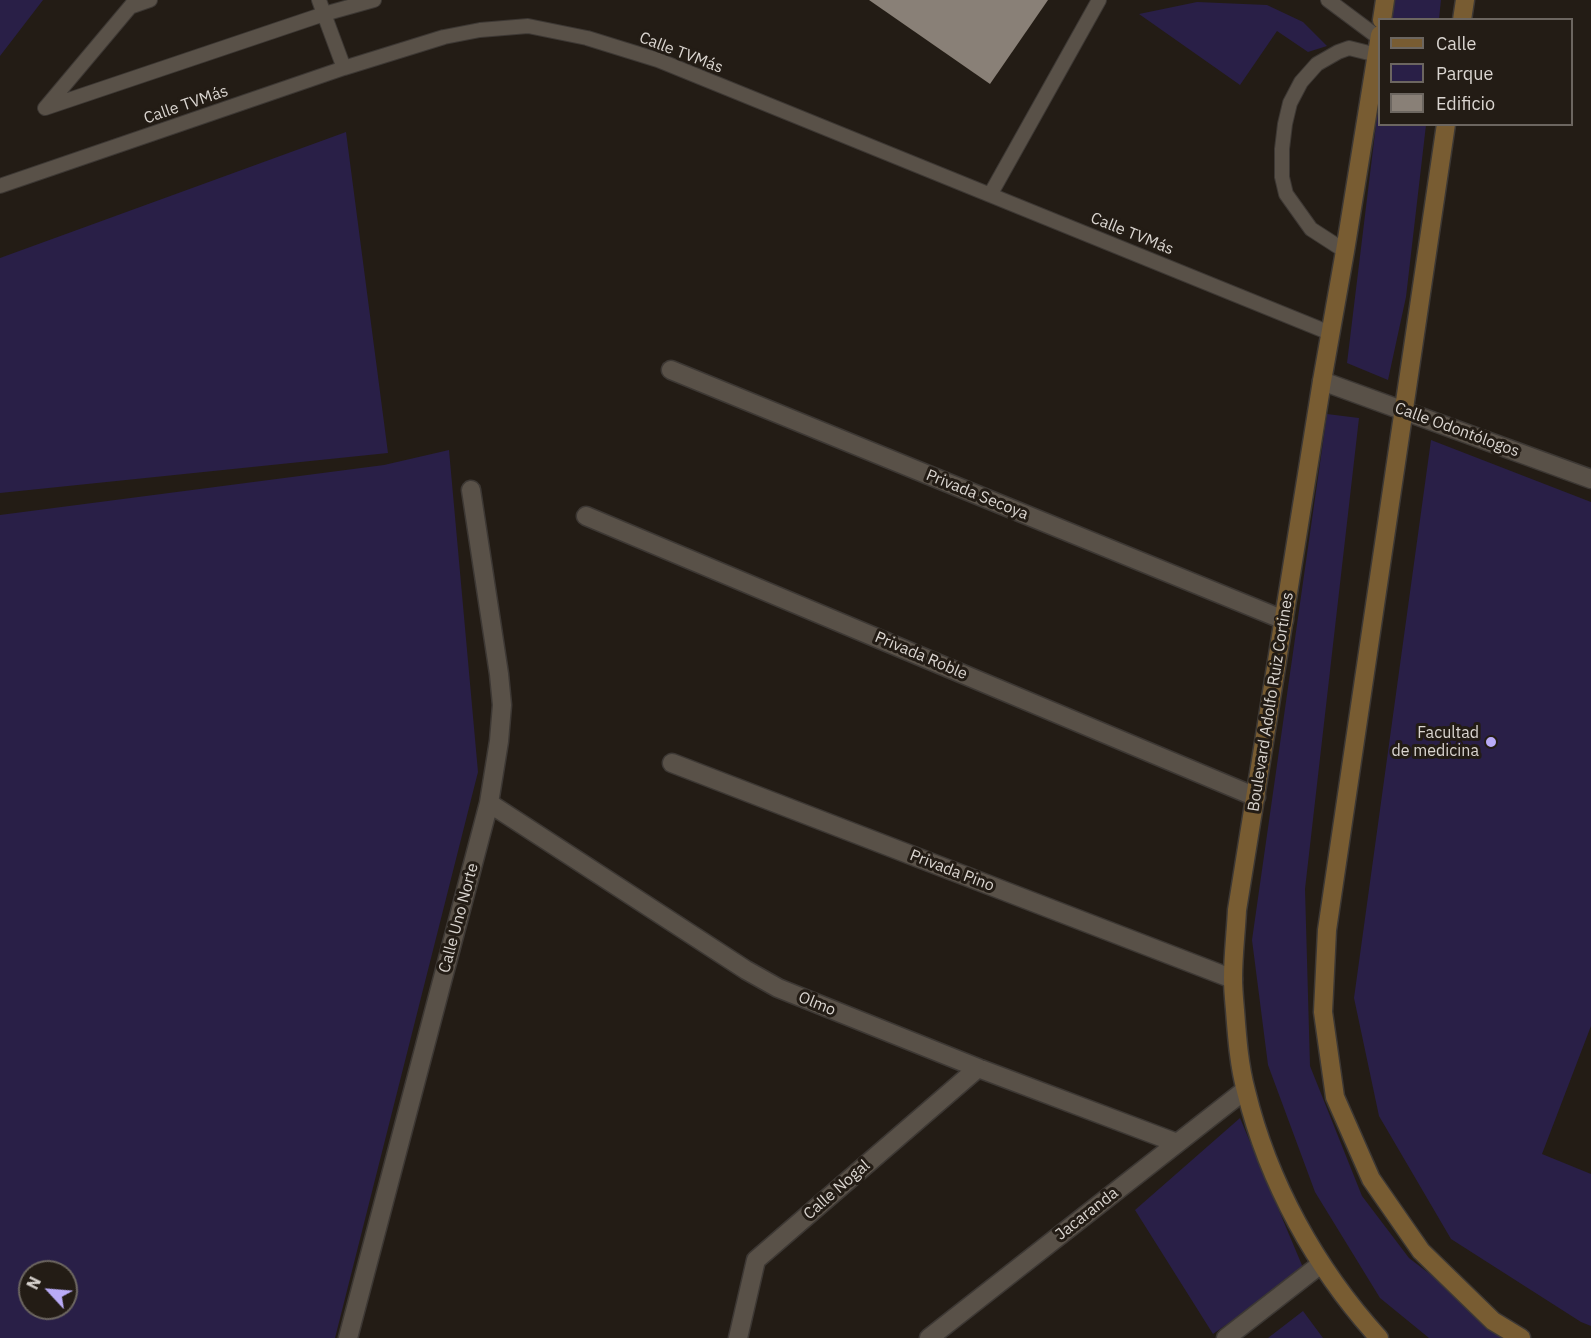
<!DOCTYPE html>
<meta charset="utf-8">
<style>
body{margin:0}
#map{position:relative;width:1591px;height:1338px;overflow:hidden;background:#231c15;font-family:"IBM Plex Sans",sans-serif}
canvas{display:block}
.legend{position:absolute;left:1378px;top:18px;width:195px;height:108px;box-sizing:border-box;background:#231c15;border:2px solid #6c6660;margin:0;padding:8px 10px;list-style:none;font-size:18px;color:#dad5d0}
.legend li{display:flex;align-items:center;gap:12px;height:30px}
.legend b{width:30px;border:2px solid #6c6660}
.north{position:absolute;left:18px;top:1260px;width:60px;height:60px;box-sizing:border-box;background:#231c15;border:2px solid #6c6660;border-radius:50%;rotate:296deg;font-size:16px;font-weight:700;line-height:24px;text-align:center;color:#dad5d0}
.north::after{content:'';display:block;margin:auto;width:21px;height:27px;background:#b9abf7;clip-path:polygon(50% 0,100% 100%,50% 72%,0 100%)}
</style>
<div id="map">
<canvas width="1591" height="1338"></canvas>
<ul class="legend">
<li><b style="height:8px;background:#785c32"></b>Calle</li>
<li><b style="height:16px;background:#291f47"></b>Parque</li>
<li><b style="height:16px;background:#898077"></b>Edificio</li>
</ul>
<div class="north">N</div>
</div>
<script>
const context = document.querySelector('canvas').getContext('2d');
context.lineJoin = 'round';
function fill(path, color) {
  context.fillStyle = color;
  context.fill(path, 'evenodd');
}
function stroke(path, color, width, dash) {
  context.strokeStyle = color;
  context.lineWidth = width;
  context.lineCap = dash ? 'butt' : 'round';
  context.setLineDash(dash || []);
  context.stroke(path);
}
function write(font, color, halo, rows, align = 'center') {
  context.font = font + ' "IBM Plex Sans",sans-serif';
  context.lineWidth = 6;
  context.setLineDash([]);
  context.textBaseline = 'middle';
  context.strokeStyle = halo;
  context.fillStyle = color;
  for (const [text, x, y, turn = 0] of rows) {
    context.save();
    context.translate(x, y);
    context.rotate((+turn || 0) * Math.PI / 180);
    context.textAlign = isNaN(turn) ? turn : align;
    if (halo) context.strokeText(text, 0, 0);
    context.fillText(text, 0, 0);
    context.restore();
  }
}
fill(new Path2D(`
 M0,0H43L0,56Z
 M1393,0H1441L1439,19L1391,20Z
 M1197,2L1267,5L1303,22L1327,46L1308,52L1277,31L1240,85L1139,14Z
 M1379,100L1380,124L1426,125L1406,297L1388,380L1347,363Z
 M346,132L388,453L0,493V258Z
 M1327,414L1359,418L1305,889L1310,1066L1362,1196L1409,1258L1513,1338H1429L1380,1298L1315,1192L1268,1065L1252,940Z
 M1431,440L1591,502V1026L1542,1154L1591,1174V1326L1581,1322L1451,1239L1379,1116L1354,998Z
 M449,450L478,772L335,1338H0V515L384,465ZM30,1272H66V1308H30Z
 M1240,1118L1304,1270L1213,1334L1135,1210Z
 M1303,1311L1323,1338H1268Z`), '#291f47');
fill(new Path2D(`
 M869,0H1048L990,84Z`), '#898077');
const lane = new Path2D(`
 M319,0L324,14L374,0
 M1328,0L1379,38
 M134,2L130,7L150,0
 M46,107L130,7
 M45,108L324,14L344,68
 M0,186L344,68L444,37L480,30L528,26L587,38L658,60L1330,333
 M990,195L1099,0
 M1345,251L1311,229L1286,194L1282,177V149L1285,124L1290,103L1301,82L1317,64L1338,52L1349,48L1377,55`);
const street = new Path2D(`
 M671,370L1284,620
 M1322,381L1591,479
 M586,516L1256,797
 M672,763L1233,979
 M489,803L746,970L778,988L978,1068L1177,1143
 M348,1338L489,803L499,741L502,705L499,674L471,490
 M738,1338L756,1260L978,1068
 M929,1338L1245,1090
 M1226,1338L1321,1264`);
const secondary = new Path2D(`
 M1382,20L1385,0
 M1462,20L1465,0
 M1446,124L1327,930L1323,1012L1335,1097L1371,1179L1421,1251L1493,1321L1521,1338
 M1379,1338C1316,1269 1268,1182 1246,1091C1239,1065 1237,1037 1235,1010C1234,999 1233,989 1233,978C1233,955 1236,932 1237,910L1322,381L1345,251L1380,35`);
stroke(lane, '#3d3834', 16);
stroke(street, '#3d3834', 21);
stroke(secondary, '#3d3834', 21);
stroke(lane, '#595148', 14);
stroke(street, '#595148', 18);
stroke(secondary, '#785c32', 18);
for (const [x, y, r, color] of [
 [1491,742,6,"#b9abf7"]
]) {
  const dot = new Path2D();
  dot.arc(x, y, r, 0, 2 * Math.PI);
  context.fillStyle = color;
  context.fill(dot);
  stroke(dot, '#231c15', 2);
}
write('16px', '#dad5d0', '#231c15', [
 ["Calle TVMás",681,53,21],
 ["Calle TVMás",186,105,-19],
 ["Calle TVMás",1132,234,22],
 ["Calle Odontólogos",1457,430,20],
 ["Privada Secoya",977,495,22],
 ["Privada Roble",921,656,23],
 ["Boulevard Adolfo Ruiz Cortines",1271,702,-81],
 ["Privada Pino",952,871,21],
 ["Calle Uno Norte",459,918,-75],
 ["Olmo",817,1004,22],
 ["Calle Nogal",837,1190,-41],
 ["Jacaranda",1087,1214,-38]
]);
write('16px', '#dad5d0', '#231c15', [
 ["Facultad",1479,733],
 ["de medicina",1479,751]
], 'right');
</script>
